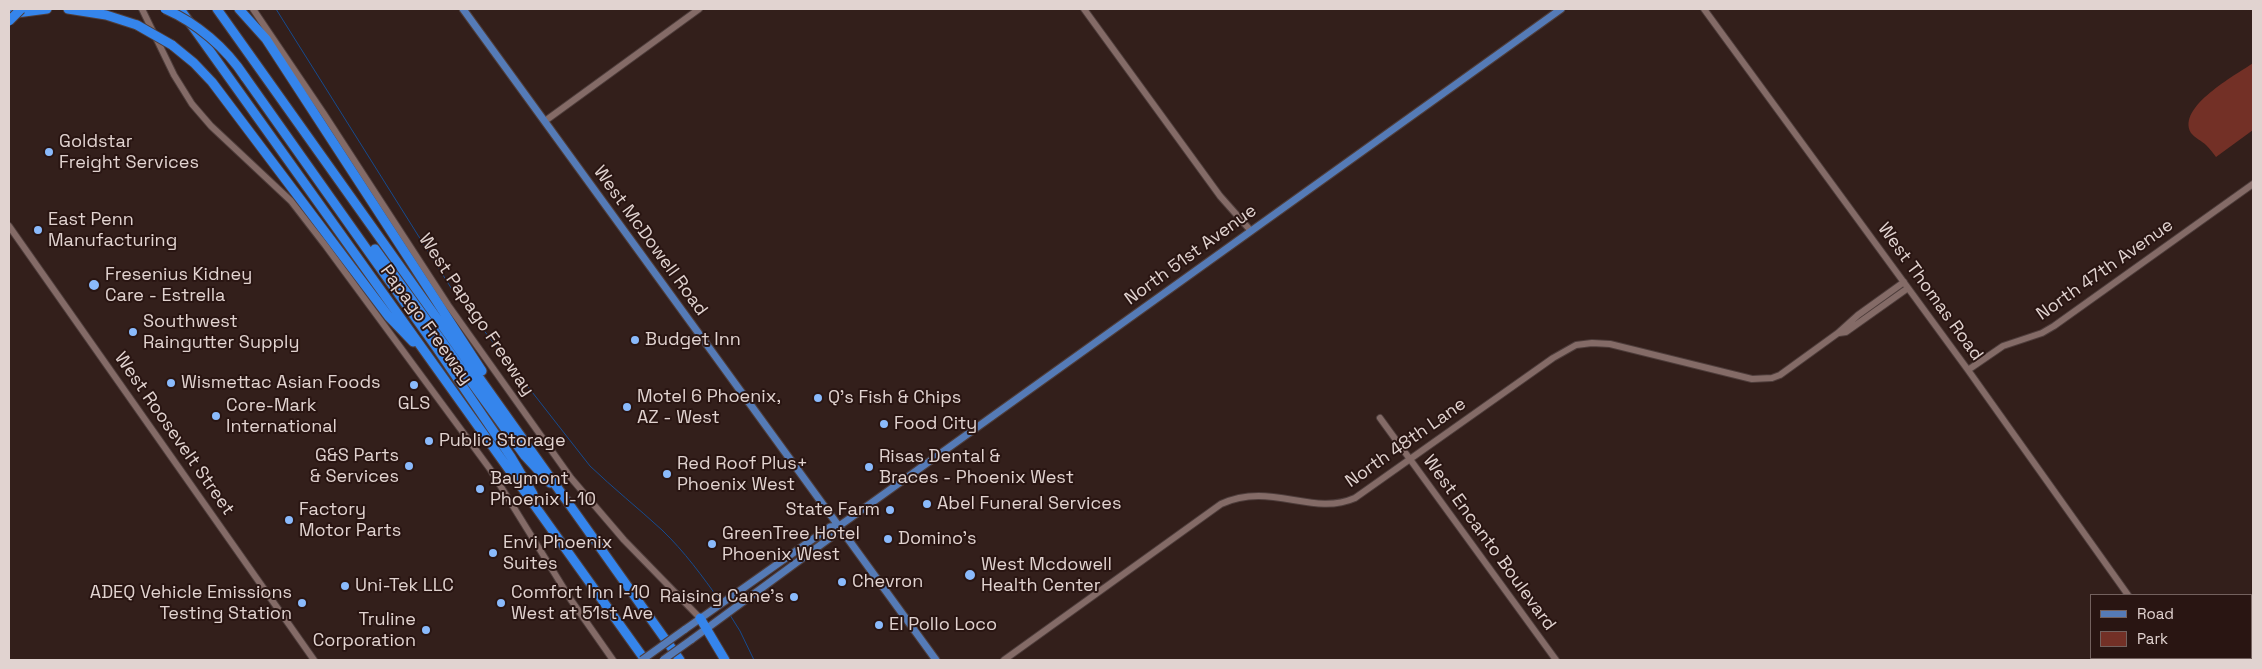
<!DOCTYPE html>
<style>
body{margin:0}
#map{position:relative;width:2262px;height:669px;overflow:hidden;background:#331f1b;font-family:"Space Grotesk",sans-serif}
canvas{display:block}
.frame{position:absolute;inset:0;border:10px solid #e1d3d0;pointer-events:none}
.legend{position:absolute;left:2090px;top:594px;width:162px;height:65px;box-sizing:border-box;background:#291512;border:1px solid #73615e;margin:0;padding:6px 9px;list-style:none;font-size:15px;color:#e1d3d0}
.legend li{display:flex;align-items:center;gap:10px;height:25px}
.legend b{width:25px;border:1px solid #73615e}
</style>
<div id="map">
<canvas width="2262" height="669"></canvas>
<div class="frame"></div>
<ul class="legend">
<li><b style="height:6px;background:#557bb7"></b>Road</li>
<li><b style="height:14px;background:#733026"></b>Park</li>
</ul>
</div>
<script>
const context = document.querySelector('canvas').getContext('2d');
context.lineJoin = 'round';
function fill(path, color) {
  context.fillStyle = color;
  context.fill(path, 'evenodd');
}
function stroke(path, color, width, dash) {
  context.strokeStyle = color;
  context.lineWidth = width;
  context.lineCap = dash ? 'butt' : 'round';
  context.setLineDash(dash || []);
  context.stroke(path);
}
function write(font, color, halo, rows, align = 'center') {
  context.font = font + ' "Space Grotesk",sans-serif';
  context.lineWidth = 4;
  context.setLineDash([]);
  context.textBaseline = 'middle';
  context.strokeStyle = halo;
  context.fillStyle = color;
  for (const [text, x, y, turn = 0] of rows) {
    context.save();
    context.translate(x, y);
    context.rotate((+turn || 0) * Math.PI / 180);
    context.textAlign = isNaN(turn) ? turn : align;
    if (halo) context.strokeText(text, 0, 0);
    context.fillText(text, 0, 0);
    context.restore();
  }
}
fill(new Path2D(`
 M2253,63V130L2216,157C2213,153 2210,149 2206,145C2202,141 2195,138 2191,133C2176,107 2236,75 2253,63Z`), '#733026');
stroke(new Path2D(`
 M276,9L453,291L590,466C613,488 638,508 662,530C684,551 703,577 720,601
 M730,615L740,631L754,660`), '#164b8f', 1);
const secondary = new Path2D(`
 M142,9L174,75L192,104L211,126L291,201L325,245L490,469L571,600L613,660
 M253,9L324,114L448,305L571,478L624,540L700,618
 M1084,9L1220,196L1251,231
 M1704,9L1968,370L2128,595
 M545,121L699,9
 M9,226L314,660
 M1839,333L1846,332L1908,288
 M1968,370L2003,346L2042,333L2054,326L2253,184
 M1380,418L1556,660
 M2174,658L2176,660
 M1004,660L1221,504C1271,481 1312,517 1355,498L1553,358L1576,345L1592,343L1610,344L1752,379L1772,378L1780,375L1838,333L1858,315L1904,282`);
const primary = new Path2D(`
 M463,9L936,660
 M684,630L830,527L839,526
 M691,640L834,535L839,526L849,519L1561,9`);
const highway = new Path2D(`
 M68,9L106,15L137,25
 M180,9L645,660
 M217,9L680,660
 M239,9L266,39L482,371
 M9,14L47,9
 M172,45L194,63L212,82L389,317L413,342
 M245,77L436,347L511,457L533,494
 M375,249L525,456L550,483
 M700,618L725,660`);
stroke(secondary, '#4e3d3b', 8);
stroke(primary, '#4e3d3b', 9);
stroke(highway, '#4e3d3b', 11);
stroke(secondary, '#846b67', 6);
stroke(primary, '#557bb7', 7);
stroke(highway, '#3585ec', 9);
const primaryBridge = new Path2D(`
 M642,660L684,630
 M663,660L691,640`);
const highwayBridge = new Path2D(`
 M165,9C197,23 226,48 245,77
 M9,21L21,9
 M137,25L172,45`);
stroke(primaryBridge, '#4e3d3b', 9, []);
stroke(highwayBridge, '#4e3d3b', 11, []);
stroke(primaryBridge, '#557bb7', 7);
stroke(highwayBridge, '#3585ec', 9);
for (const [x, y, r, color] of [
 [49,152,5,"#8abafc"],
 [38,230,5,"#8abafc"],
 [94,285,6,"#8abafc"],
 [133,332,5,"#8abafc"],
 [635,340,5,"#8abafc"],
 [171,383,5,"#8abafc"],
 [414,385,5,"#8abafc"],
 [818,398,5,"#8abafc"],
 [627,407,5,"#8abafc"],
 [216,416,5,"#8abafc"],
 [884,424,5,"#8abafc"],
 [429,441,5,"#8abafc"],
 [409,466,5,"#8abafc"],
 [869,467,5,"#8abafc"],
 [667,474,5,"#8abafc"],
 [480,489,5,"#8abafc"],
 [927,504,5,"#8abafc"],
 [890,510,5,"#8abafc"],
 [289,520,5,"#8abafc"],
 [888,539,5,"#8abafc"],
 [712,544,5,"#8abafc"],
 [493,553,5,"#8abafc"],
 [970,575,6,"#8abafc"],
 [842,582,5,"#8abafc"],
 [345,586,5,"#8abafc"],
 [794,597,5,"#8abafc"],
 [302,603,5,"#8abafc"],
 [501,603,5,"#8abafc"],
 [879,625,5,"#8abafc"],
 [426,630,5,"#8abafc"]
]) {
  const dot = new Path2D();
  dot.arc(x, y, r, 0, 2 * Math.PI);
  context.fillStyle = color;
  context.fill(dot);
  stroke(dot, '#291512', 2);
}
write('18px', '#e1d3d0', '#291512', [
 ["Goldstar",59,142],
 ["Freight Services",59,163],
 ["East Penn",48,220],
 ["Manufacturing",48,241],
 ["Fresenius Kidney",105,275],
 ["Care - Estrella",105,296],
 ["Southwest",143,322],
 ["Raingutter Supply",143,343],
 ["Budget Inn",645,340],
 ["Wismettac Asian Foods",181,383],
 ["Motel 6 Phoenix,",637,397],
 ["AZ - West",637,418],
 ["Q's Fish & Chips",828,398],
 ["GLS",414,404,"center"],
 ["Core-Mark",226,406],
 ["International",226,427],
 ["Food City",894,424],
 ["Public Storage",439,441],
 ["G&S Parts",399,456,"right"],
 ["& Services",399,477,"right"],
 ["Risas Dental &",879,457],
 ["Braces - Phoenix West",879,478],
 ["Red Roof Plus+",677,464],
 ["Phoenix West",677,485],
 ["Baymont",490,479],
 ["Phoenix I-10",490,500],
 ["Abel Funeral Services",937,504],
 ["Factory",299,510],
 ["Motor Parts",299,531],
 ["State Farm",880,510,"right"],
 ["GreenTree Hotel",722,534],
 ["Phoenix West",722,555],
 ["Domino's",898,539],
 ["Envi Phoenix",503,543],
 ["Suites",503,564],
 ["West Mcdowell",981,565],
 ["Health Center",981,586],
 ["Chevron",852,582],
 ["Uni-Tek LLC",355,586],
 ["ADEQ Vehicle Emissions",292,593,"right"],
 ["Testing Station",292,614,"right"],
 ["Comfort Inn I-10",511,593],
 ["West at 51st Ave",511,614],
 ["Raising Cane's",784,597,"right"],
 ["Truline",416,620,"right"],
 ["Corporation",416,641,"right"],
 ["El Pollo Loco",889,625]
], 'left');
write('18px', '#e1d3d0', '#291512', [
 ["West McDowell Road",650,241,54],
 ["North 51st Avenue",1191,255,-36],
 ["North 47th Avenue",2105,270,-35],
 ["West Thomas Road",1930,292,54],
 ["West Papago Freeway",476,315,56],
 ["Papago Freeway",426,325,54],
 ["West Roosevelt Street",174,434,55],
 ["North 48th Lane",1406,443,-35],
 ["West Encanto Boulevard",1489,543,54]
]);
</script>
